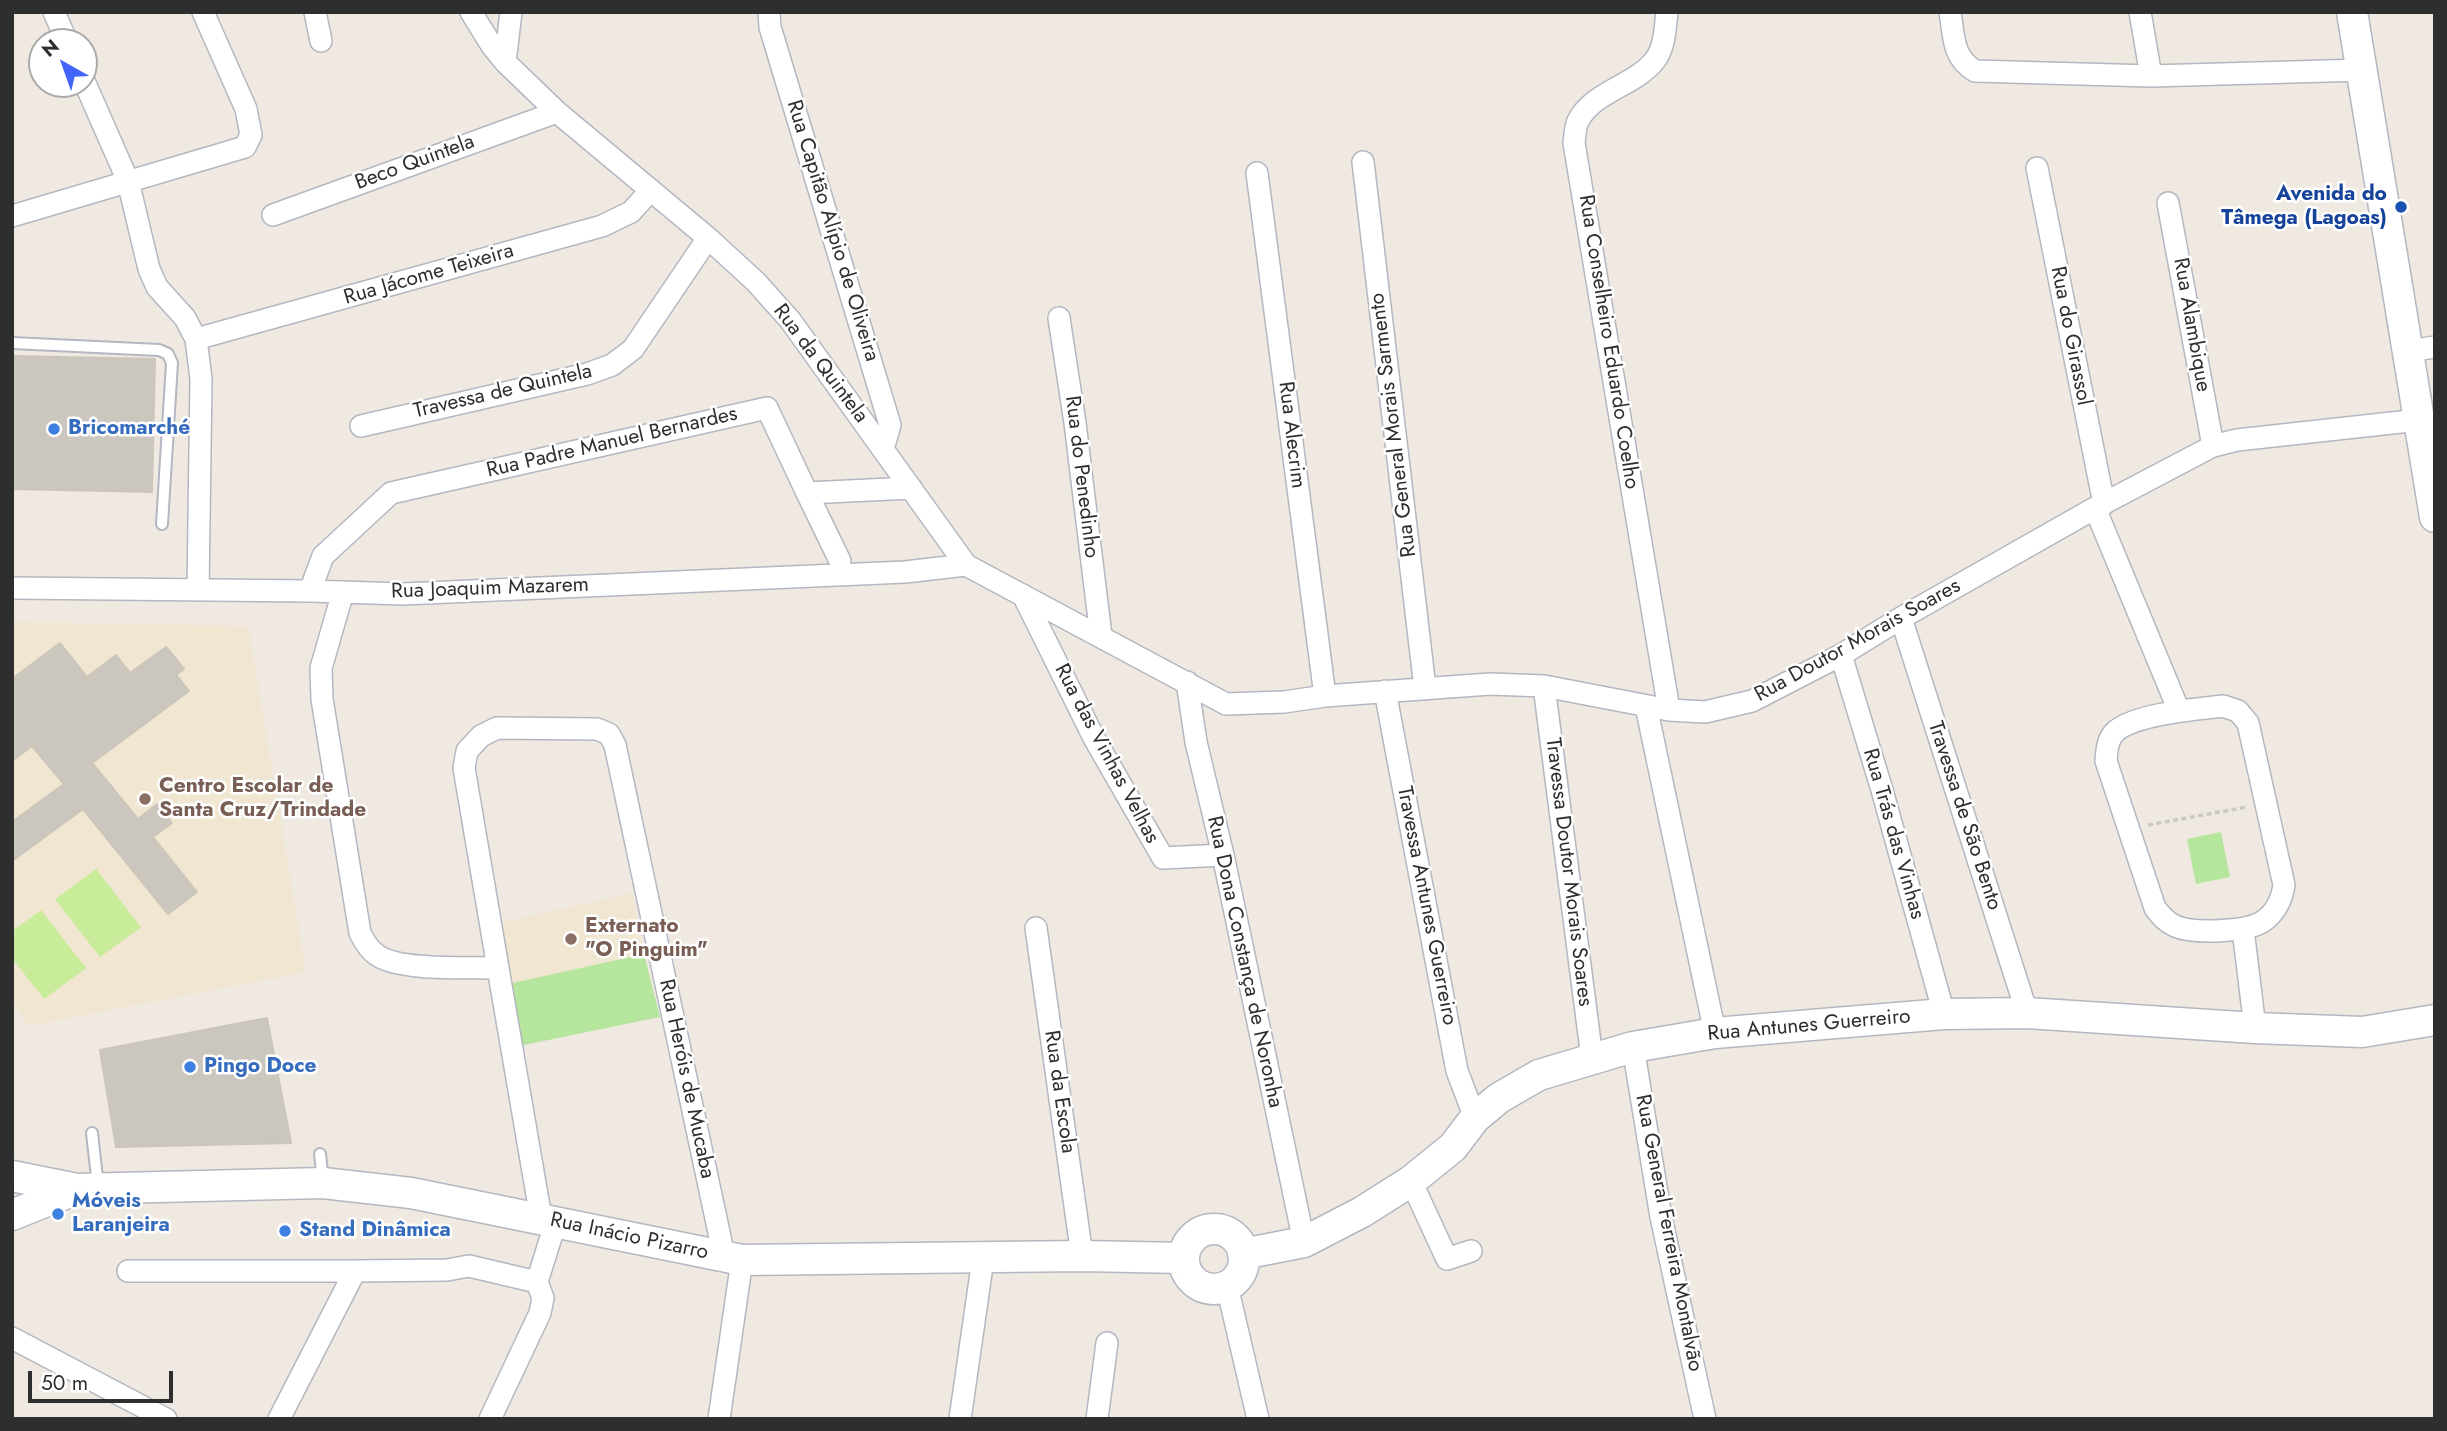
<!DOCTYPE html>
<meta charset="utf-8">
<style>
body{margin:0}
#map{position:relative;width:2447px;height:1431px;overflow:hidden;background:#efe9e1;font-family:Jost,sans-serif}
canvas{display:block}
.frame{position:absolute;inset:0;border:14px solid #2e2e2e;pointer-events:none}
.north{position:absolute;left:28px;top:28px;width:70px;height:70px;box-sizing:border-box;background:#fff;border:2px solid #ababab;border-radius:50%;rotate:320deg;font-size:19px;font-weight:700;line-height:28px;text-align:center;color:#2e2e2e}
.north::after{content:'';display:block;margin:auto;width:24px;height:32px;background:#4264fb;clip-path:polygon(50% 0,100% 100%,50% 72%,0 100%)}
.scale{position:absolute;left:28px;top:1371px;width:145px;height:32px;box-sizing:border-box;border:4px solid #2e2e2e;border-top:0;padding-left:9px;font-size:21px;line-height:24px;white-space:nowrap;color:#2e2e2e;-webkit-text-stroke:5px #fff;paint-order:stroke}
</style>
<div id="map">
<canvas width="2447" height="1431"></canvas>
<div class="frame"></div>
<div class="north">N</div>
<div class="scale">50 m</div>
</div>
<script>
const context = document.querySelector('canvas').getContext('2d');
context.lineJoin = 'round';
function fill(path, color) {
  context.fillStyle = color;
  context.fill(path, 'evenodd');
}
function stroke(path, color, width, dash) {
  context.strokeStyle = color;
  context.lineWidth = width;
  context.lineCap = dash ? 'butt' : 'round';
  context.setLineDash(dash || []);
  context.stroke(path);
}
function write(font, color, halo, rows, align = 'center') {
  context.font = font + ' Jost,sans-serif';
  context.lineWidth = 5;
  context.setLineDash([]);
  context.textBaseline = 'middle';
  context.strokeStyle = halo;
  context.fillStyle = color;
  for (const [text, x, y, turn = 0] of rows) {
    context.save();
    context.translate(x, y);
    context.rotate((+turn || 0) * Math.PI / 180);
    context.textAlign = isNaN(turn) ? turn : align;
    if (halo) context.strokeText(text, 0, 0);
    context.fillText(text, 0, 0);
    context.restore();
  }
}
fill(new Path2D(`
 M12,622L248,626L306,972L29,1026L12,1001Z
 M633,893L644,954L508,984L498,923Z`), '#f0e6d1');
fill(new Path2D(`
 M2221,832L2230,877L2196,884L2187,839Z
 M644,954L660,1017L519,1046L508,984Z`), '#b6e59e');
fill(new Path2D(`
 M96,869L141,927L100,957L55,899Z
 M41,910L86,968L44,999L12,958V931Z`), '#c9ec9a');
const building = new Path2D(`
 M12,356L155,359L152,492L12,489Z
 M60,643L87,677L116,655L130,673L166,647L184,669L176,675L189,691L92,763L138,819L157,804L172,823L153,837L197,892L168,914L83,809L12,861V822L64,784L32,746L12,761V679Z
 M267,1018L291,1143L116,1147L100,1050Z`);
fill(building, '#cbc7bf');
stroke(building, '#cbc5ba', 2);
const lane = new Path2D(`
 M12,343L159,350L168,354L172,363L162,524
 M92,1133L98,1186
 M320,1154L323,1181`);
const street = new Path2D(`
 M54,12L67,42
 M315,12L321,41
 M471,12L492,46L505,62L557,112L708,238L756,282L790,320L966,565L1226,704L1284,702L1325,696L1490,684L1544,686L1669,710L1705,712L1752,701L1841,655L1901,618L2095,508L2213,446L2237,440L2419,420
 M769,12L770,27L890,425L883,449
 M1667,12C1665,28 1665,47 1655,60C1635,86 1593,91 1578,121C1575,127 1575,137 1574,143L1669,710
 M1950,12C1954,36 1952,57 1975,71L2151,76L2362,70
 M2140,12L2151,76
 M505,62L511,12
 M84,81L128,181L149,269L157,287L185,318L196,339L201,379L198,590
 M1363,162L1425,688
 M2037,168L2104,504
 M1257,173L1325,696
 M2168,203L2213,446
 M273,215L557,112
 M12,216L245,147L251,135L246,109L203,12
 M1059,318L1075,423L1101,636
 M196,339L602,226L631,212L651,190
 M2408,351L2435,347
 M361,426L587,374L612,365L633,349L708,238
 M807,493L840,561
 M2095,508L2179,711
 M12,588L310,591L403,594L905,572L966,565
 M310,591L323,556L391,493L767,408L807,493L911,488
 M343,592L321,668L322,699L360,933C364,941 369,950 377,955C398,971 469,967 498,968L541,1218
 M1023,595L1094,738L1163,858L1223,855
 M1901,618L2027,1013
 M1841,655L1882,790L1944,1014
 M1187,682L1196,742L1223,855L1304,1242
 M1544,686L1592,1058
 M1385,691L1457,1071L1475,1118
 M1646,706L1715,1033
 M2223,706L2238,711L2248,723L2284,885C2282,899 2275,914 2262,922C2245,932 2193,934 2175,926C2166,922 2161,916 2155,908L2106,761C2107,750 2107,739 2116,731C2136,714 2197,709 2223,706Z
 M1036,928L1082,1256
 M2243,929L2255,1028
 M498,968L464,768L467,751L481,736L497,728L597,729L609,734L615,745L724,1256
 M1633,1047L1661,1217L1705,1419
 M1411,1181L1447,1259L1471,1251
 M128,1271H355
 M1227,1286L1258,1419
 M12,1338L166,1419
 M279,1419L355,1271L447,1270L469,1266L537,1282
 M490,1419L540,1313L543,1298L537,1282L556,1221
 M719,1419L742,1260
 M960,1419L983,1259
 M1097,1419L1107,1343`);
const secondary = new Path2D(`
 M2352,12L2435,517
 M12,1176L77,1189L323,1183L411,1193L742,1260L1082,1256L1184,1258
 M12,1215L77,1189
 M1184 1259a30 30 0 1 1 60 0a30 30 0 1 1-60 0Z
 M1243,1254L1304,1242L1362,1212L1411,1181L1453,1147L1475,1118L1499,1098L1539,1075L1633,1047L1715,1033L1944,1014L2027,1013L2255,1028L2362,1032L2435,1020`);
stroke(lane, '#b4b7c1', 14);
stroke(street, '#b4b7c1', 24);
stroke(secondary, '#b4b7c1', 33);
stroke(new Path2D(`
 M2148,825L2247,807`), '#c9c9c9', 3.5, [5, 3.5]);
stroke(lane, '#fff', 10);
stroke(street, '#fff', 21);
stroke(secondary, '#fff', 30);
for (const [x, y, r, color] of [
 [2401,207,7,"#1a4fb4"],
 [54,429,7,"#3f7fe0"],
 [145,799,7,"#8d6e63"],
 [571,939,7,"#8d6e63"],
 [190,1067,7,"#3f7fe0"],
 [58,1214,7,"#3f7fe0"],
 [285,1231,7,"#3f7fe0"]
]) {
  const dot = new Path2D();
  dot.arc(x, y, r, 0, 2 * Math.PI);
  context.fillStyle = color;
  context.fill(dot);
  stroke(dot, '#fff', 2.5);
}
write('21px', '#2e2e2e', '#fff', [
 ["Beco Quintela",415,163,-20],
 ["Rua Capitão Alípio de Oliveira",832,231,73],
 ["Rua Jácome Teixeira",429,275,-16],
 ["Rua Alambique",2191,325,80],
 ["Rua do Girassol",2070,336,79],
 ["Rua Conselheiro Eduardo Coelho",1608,342,81],
 ["Rua da Quintela",820,364,53],
 ["Travessa de Quintela",503,392,-13],
 ["Rua General Morais Sarmento",1394,425,-97],
 ["Rua Alecrim",1291,435,83],
 ["Rua Padre Manuel Bernardes",612,443,-13],
 ["Rua do Penedinho",1081,477,83],
 ["Rua Joaquim Mazarem",490,589,-2],
 ["Rua Doutor Morais Soares",1858,641,-29],
 ["Rua das Vinhas Velhas",1106,754,62],
 ["Travessa de São Bento",1964,816,72],
 ["Rua Trás das Vinhas",1893,834,74],
 ["Travessa Doutor Morais Soares",1568,872,83],
 ["Travessa Antunes Guerreiro",1426,906,79],
 ["Rua Dona Constança de Noronha",1244,962,78],
 ["Rua Antunes Guerreiro",1809,1026,-5],
 ["Rua Heróis de Mucaba",686,1079,78],
 ["Rua da Escola",1059,1092,82],
 ["Rua General Ferreira Montalvão",1668,1233,79],
 ["Rua Inácio Pizarro",629,1237,12]
]);
write('bold 21px', '#164399', '#fff', [
 ["Avenida do",2387,195],
 ["Tâmega (Lagoas)",2387,219]
], 'right');
write('bold 21px', '#366cbe', '#fff', [
 ["Bricomarché",68,429],
 ["Pingo Doce",204,1067],
 ["Móveis",72,1202],
 ["Laranjeira",72,1226],
 ["Stand Dinâmica",299,1231]
], 'left');
write('bold 21px', '#785e54', '#fff', [
 ["Centro Escolar de",159,787],
 ["Santa Cruz/Trindade",159,811],
 ["Externato",585,927],
 ["\"O Pinguim\"",585,951]
], 'left');
</script>
